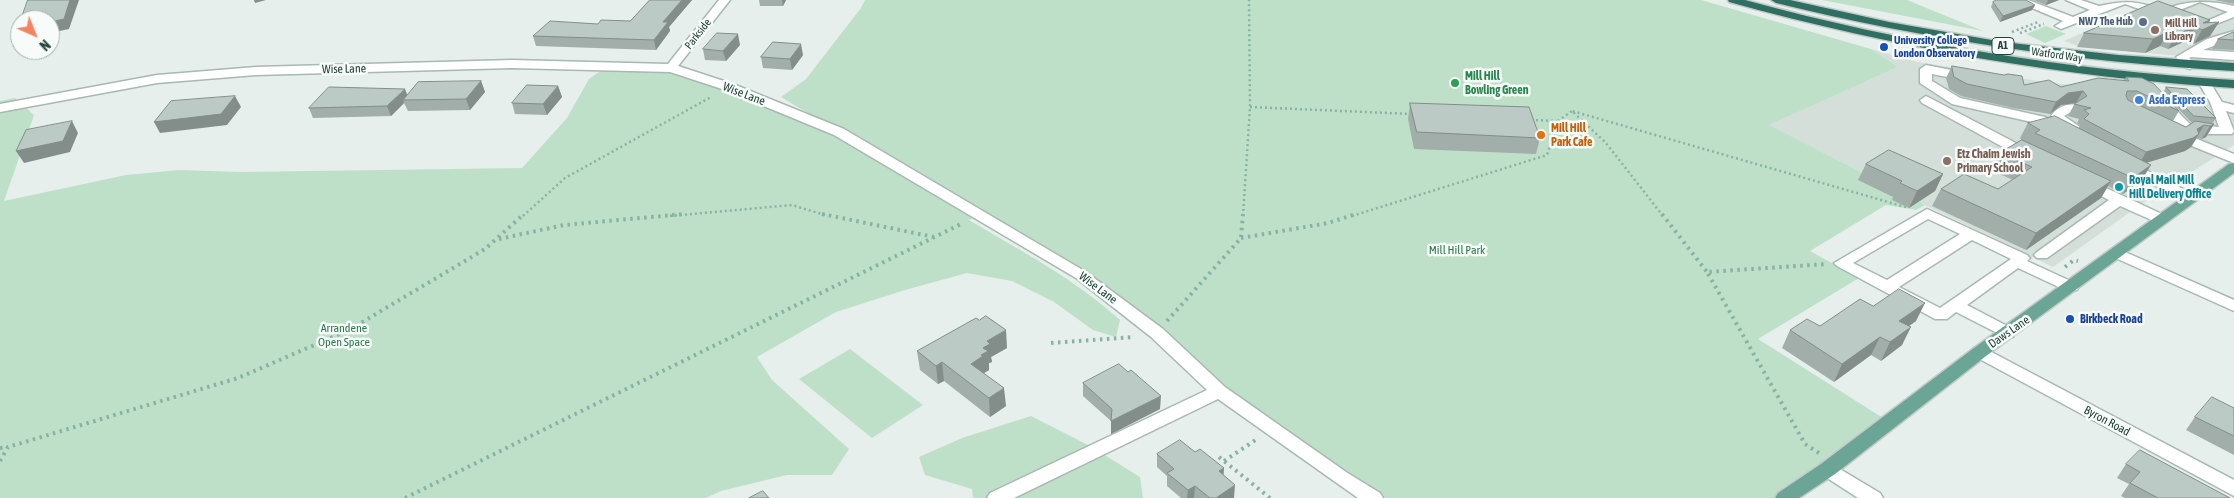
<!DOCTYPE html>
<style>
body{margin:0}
#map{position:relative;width:2234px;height:498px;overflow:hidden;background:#e6efeb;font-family:"Asap Condensed",sans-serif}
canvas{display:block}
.north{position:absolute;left:10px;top:10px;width:50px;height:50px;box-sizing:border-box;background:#f7fbf9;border:1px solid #a3b1ad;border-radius:50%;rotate:136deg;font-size:14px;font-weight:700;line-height:20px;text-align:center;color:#24423a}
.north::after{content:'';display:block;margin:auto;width:18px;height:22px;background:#f4845f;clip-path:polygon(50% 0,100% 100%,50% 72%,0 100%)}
</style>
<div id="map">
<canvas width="2234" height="498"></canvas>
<div class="north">N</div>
</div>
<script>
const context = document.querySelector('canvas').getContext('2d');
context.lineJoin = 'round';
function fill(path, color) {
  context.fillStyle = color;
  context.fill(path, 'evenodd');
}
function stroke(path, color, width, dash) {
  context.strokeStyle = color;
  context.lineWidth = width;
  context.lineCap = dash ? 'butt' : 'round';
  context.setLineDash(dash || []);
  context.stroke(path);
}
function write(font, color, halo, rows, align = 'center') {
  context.font = font + ' "Asap Condensed",sans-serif';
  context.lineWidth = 5;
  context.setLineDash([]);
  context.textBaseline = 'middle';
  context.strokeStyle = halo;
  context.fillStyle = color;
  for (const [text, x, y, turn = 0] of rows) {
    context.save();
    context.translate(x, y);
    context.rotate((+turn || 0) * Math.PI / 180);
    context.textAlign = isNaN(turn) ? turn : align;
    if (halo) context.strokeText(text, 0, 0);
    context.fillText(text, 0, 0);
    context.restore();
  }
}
fill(new Path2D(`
 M2159,0H2234V57L2168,55L2078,46L2064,41Z
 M1871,49L1917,62L2051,83L2202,95L2234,104V145L2140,205L2053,267L1925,205L1768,125L1898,67Z`), '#d4dfda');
fill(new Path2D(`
 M865,0H1701L1871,49L1898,67L1769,125L1925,205L1916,210L1886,205L1810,251L1859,278L1758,339L1891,423L1785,498H1373L1055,260L979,215L969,220C1021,251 1075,279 1120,320L1116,337L1093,330L1054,302L1012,281L967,273L905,290L836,312L757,357L772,380L849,449L832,475H787L721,491L706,498H0V101L15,98L34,115L4,201L126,175L179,170L241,172L522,168L567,118L589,79L610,64L676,66L856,142L781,97L806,79L861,8Z
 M1822,0H1907L1983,31Z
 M2046,26L2066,34L2045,43L2026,34Z
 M850,349L923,405L872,438L799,379Z
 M1031,416L1090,446L1140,477L1143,498H973L972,489L925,475L919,457L962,438Z`), '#bfe0c8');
const minor = new Path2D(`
 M719,0H730L678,66L733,84L844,129L1086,272L1163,329L1225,387L1346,472L1380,493L1383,498H1358L1218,399L1014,498H987L990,493L1207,390L1151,337L1076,278L834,135L725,90L670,72L512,68L256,75L157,83L0,112V104L157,75L256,67L512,60L668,64Z
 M2013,0H2028L2073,17L2090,10L2066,0H2081L2099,6C2126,0 2137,1 2163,10C2186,0 2209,0 2234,6V17L2206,28L2200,25L2202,23L2228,12L2200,2L2162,17L2125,4L2061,29L2055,26L2063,21Z
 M2234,31V38L2203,50L2234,52V60L2191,57L2189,58L2196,65L2190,69L2186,68L2176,57L2207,39Z
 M1926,65L1971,74L1973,77L1971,80L1967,81L1932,74V81L1960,98L2045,117L2056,123L2051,116C2056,108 2067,103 2076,105L2078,108L2064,116L2080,127L2073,131L2064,128L2063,132H2053L2036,123L1952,104L1920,83V69Z
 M2204,78L2208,79L2222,102L2234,105V113L2226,111L2234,131L2232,134H2197L2180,130L2156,103L2158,100H2166L2190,124L2219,127L2210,102L2198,82Z
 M1926,96L2033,152L2035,155L2028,159L2023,158L1922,103L1920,100Z
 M2197,139L2234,154V163L2192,146L2190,143Z
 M2128,161L2195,195L2197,198L2195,201H2185L2123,168L2121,165L2123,162Z
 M2087,179L2166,216L2168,219L2166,222H2156L2120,206L2047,258H2037L2034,255L2037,252L2109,200L2082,186L2080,183Z
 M1927,209L2027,255L2030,258L2027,261L2077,284L2079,287L2077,290H2065L2018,268L1967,305L2013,329L2015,333L2013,337L2007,338L1956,312L1947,319H1935L1837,266L1834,263ZM1928,219L1960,234L1887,280L1853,263ZM1972,240L2011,259L1940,308L1899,287Z
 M2116,248L2234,300V311L2111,256L2108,253Z
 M1980,346L2234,480V496L1974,356L1972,352L1974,348Z
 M1828,462L1880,493L1883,498H1858L1821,474L1819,469L1821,464Z`);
const major = new Path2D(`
 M2234,163V173L1986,356L1835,474L1799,498H1775L1778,493L1821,464L1974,348L2229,164Z`);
const highway = new Path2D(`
 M1728,0H1745C1906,44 2068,70 2234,80V88C2061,77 1896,48 1729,2Z
 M1771,0H1790L1889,22L2003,42L2118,55L2234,63V71C2079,62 1927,40 1776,3Z`);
stroke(minor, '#a8b8b2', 3);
stroke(major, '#c2cac8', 3);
stroke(highway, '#c2cac8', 3);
stroke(new Path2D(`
 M2012,32L2038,22
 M2020,33L2044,24
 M1250,107L1412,114
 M1531,120L1558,121
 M523,216L565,178L711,97
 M670,216L792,205L828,216
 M1243,216L1250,107L1249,0
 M1352,216L1547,155L1558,121L1572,111
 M1663,216L1606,143L1572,111L1909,208`), '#86b3a5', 2.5, [2, 3]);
stroke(new Path2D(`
 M822,214L934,237
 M1662,214L1707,272
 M1241,238L1328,223L1356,214
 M499,239L564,225L684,214
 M2065,267L2074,260L2078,261
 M1167,321L1241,238L1243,214
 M1051,343L1134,337
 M0,448L8,447
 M1819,453L1805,444L1707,272L1827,264
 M1219,457L1270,498
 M0,461L8,447L238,378L349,330L485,249L524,214
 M1224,461L1257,439
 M405,498L963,223`), '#86b3a5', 4, [2.5, 4.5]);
fill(minor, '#fff');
fill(major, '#6aa596');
fill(highway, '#2f6f62');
fill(new Path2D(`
 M650,0H692L669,27L670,31L656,50L536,46L533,36L598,24L630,21Z
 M759,0H786L783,6H760Z
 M2033,0H2059L2046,5Z
 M2215,0H2234V4Z
 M1993,2L2035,5L2032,10L2000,22L1991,7Z
 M2210,20L2209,23L2219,22L2210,36L2194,44L2188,40L2168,49L2160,46L2145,53L2077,47L2084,33Z
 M2234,32V50L2212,49L2218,39Z
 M740,45L726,61L705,60L703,49Z
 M803,55L792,70L763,68L761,57Z
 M1952,66L2024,85L2061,87L2124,80L2126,77L2179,111L2173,121L2186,127L2193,122H2191L2163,93L2166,87L2216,118L2212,124H2214L2206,137L2202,139L2197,138L2191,147L2185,151L2146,163L2142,180L2123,194L2108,186L2101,198L2026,250L1932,206L1941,189H1998L2013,180L1991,170L2000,153L2022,140L2020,138L2028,123L2079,128L2080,125L2077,123L2079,119L2068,116L2075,103L2061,105L2050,114L2013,108L1961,96L1949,89L1946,78Z
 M481,81L485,92L470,110L408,111L404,103L391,116L313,118L309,108L408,95Z
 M558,86L562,97L547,115L515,114L512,103Z
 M1410,103L1540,138L1536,154L1414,149L1408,119Z
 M1866,164L1943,174L1935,191L1909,208L1892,200L1893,197L1858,180Z
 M1873,306L1916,321L1909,326L1902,345L1881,361L1871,355L1834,382L1782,348L1790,330L1820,326Z
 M1007,348L991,357L992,362L989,363V370L984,373L1006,406L990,417L944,381L938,384L920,370L917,351Z
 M1128,372L1160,409L1111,434V421L1083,396V383Z
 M2234,408V455L2186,430L2195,417Z
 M1195,452L1224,468L1223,475L1234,498H1181L1167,486V476L1157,467V454Z
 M2126,464L2230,498H2125L2121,496L2129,484L2117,478Z`), '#a1aea9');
fill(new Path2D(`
 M70,0H79L69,29L50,33V22Z
 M254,0H266L255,3Z
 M682,0H692L669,27L670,31L656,50L654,40L663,22Z
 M782,0H786L783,6Z
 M2048,0H2059L2046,5Z
 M2035,5L2032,10L2000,22L2003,16Z
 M2210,20L2205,29L2219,22L2210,36L2194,44L2202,30L2203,23Z
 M2196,26L2188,40L2168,49L2176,35Z
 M2168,32L2160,46L2145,53L2153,39Z
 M738,34L740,45L726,61L723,51Z
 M801,44L803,55L792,70L790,59Z
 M481,81L485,92L470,110L466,99Z
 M558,86L562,97L547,115L543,104Z
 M405,89L409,99L403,100L404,103L391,116L387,106Z
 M2083,91L2076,103L2061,105L2050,114L2056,102L2068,93Z
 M235,96L241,107L227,125L160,133L154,122Z
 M72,121L78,133L70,152L24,163L16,151Z
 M2214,124L2206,137L2202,139L2210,126Z
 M2204,125L2191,147L2185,151L2139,165L2146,152Z
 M2151,165L2142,180L2123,194L2133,178Z
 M1943,174L1935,191L1909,208L1917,191Z
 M2111,181L2101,198L2026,250L2036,233Z
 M1925,303L1916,321L1890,339L1899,321Z
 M1911,327L1902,345L1881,361L1890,342Z
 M1006,330L1007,348L991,357L992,362L989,363V370L984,373V375L971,364L983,348L987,341Z
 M1880,337L1871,355L1834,382L1842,364Z
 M942,362L944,381L938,384L936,366Z
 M1004,388L1006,406L990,417L989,398Z
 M1161,396L1160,409L1111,434V421Z
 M1224,468L1223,481L1219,471Z
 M1235,485L1234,498H1216Z
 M1195,486L1194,498H1187L1188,490Z`), '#838d89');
const building = new Path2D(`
 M28,0H70L64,19L50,22V20H24L27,13L23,14Z
 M650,0H682L663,22H668L654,40L533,36L550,21L598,24L601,20L630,21Z
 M1997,0H2026L2035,5L2003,16L1993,2Z
 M2158,1L2210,20L2203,23L2219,22L2202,30L2196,26L2176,35L2168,32L2153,39L2084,33Z
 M2234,32V40L2218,39Z
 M717,33L738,34L723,51L703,49Z
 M773,42L801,44L790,59L761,57Z
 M1952,66L2004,75L2008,74L2022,76L2024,85L2049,80L2061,87L2098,78L2129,81L2126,77L2142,78L2154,84L2179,111L2137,91H2127L2126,96L2128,100L2186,127L2195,121L2214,124L2210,126L2204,125L2197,129L2199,134L2193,138L2146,152L2084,119L2089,114L2084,110L2091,108L2074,104L2087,96L2083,91L2068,93L2056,102L2020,95L1967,84L1954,77Z
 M481,81L466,99L403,100L418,82Z
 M527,85L558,86L543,104L512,103Z
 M329,87L405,89L387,106L309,108Z
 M2166,87L2187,89L2216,118L2194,116Z
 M235,96L221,114L154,122L171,101Z
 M1410,103L1529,107L1540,138L1417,132Z
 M2055,116L2151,165L2133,178L2035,133L2040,130L2028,123Z
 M72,121L63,141L16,151L26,130Z
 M2022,140L2111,181L2036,233L1941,189L1964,174L1998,189L2032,167L2000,153Z
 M1889,150L1943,174L1917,191L1900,183L1902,181L1866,164Z
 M1899,289L1925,303L1899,321L1911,327L1890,342L1880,337L1842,364L1790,330L1807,319L1820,326L1860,299L1873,306Z
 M986,316L1006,330L987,341L990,344L983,348L988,351L981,355L983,356L971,364L1004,388L989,398L942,362L936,366L917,351L976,318L979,320Z
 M1119,364L1128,372L1131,370L1161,396L1111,421L1112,409L1083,383Z
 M2212,397L2234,408V436L2195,417Z
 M1180,440L1195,452L1200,449L1224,468L1219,471L1235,485L1216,498H1210L1195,486L1188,490L1167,473L1174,469L1157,454Z
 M2140,450L2230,498H2158L2130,483L2140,472L2126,464Z
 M763,491L769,498H749Z`);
fill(building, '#bbcac4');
stroke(building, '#838d89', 1);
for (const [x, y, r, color] of [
 [2143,22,5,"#5c6f8a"],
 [2155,30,5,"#8d6e63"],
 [1884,47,5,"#1a4fb4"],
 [1455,83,5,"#2e9e5b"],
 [2139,100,5,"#3f7fe0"],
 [1541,135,5,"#e8710a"],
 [1947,161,5,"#8d6e63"],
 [2119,187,5,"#0f9aa8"],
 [2070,319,5,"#1a4fb4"]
]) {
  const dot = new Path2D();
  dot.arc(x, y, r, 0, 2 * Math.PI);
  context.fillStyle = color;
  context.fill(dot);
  stroke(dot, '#f7fbf9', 2);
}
write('bold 11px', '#4e5e75', '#f7fbf9', [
 ["NW7 The Hub",2133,22]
], 'right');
write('bold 11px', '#785e54', '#f7fbf9', [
 ["Mill Hill",2165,24],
 ["Library",2165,37]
], 'left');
write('11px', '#24423a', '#f7fbf9', [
 ["Parkside",698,34,-52],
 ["Watford Way",2057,55,8]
]);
write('bold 11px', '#164399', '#f7fbf9', [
 ["University College",1894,41],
 ["London Observatory",1894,54]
], 'left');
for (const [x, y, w] of [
 [2003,46,22]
]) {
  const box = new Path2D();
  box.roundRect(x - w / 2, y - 8.5, w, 17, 4);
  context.fillStyle = '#f7fbf9';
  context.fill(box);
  stroke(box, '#24423a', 1);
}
write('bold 11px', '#24423a', null, [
 ["A1",2003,46]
]);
write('12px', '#24423a', '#f7fbf9', [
 ["Wise Lane",344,69,-1],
 ["Wise Lane",744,94,21],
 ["Wise Lane",1098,288,37],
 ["Daws Lane",2009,332,-35],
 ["Byron Road",2107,421,28]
]);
write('bold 12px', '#27864d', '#f7fbf9', [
 ["Mill Hill",1465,76],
 ["Bowling Green",1465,90]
], 'left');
write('bold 12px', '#366cbe', '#f7fbf9', [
 ["Asda Express",2149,100]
], 'left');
write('bold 12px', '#c56008', '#f7fbf9', [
 ["Mill Hill",1551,128],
 ["Park Cafe",1551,142]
], 'left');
write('bold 12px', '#785e54', '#f7fbf9', [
 ["Etz Chaim Jewish",1957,154],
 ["Primary School",1957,168]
], 'left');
write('bold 12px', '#0d838f', '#f7fbf9', [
 ["Royal Mail Mill",2129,180],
 ["Hill Delivery Office",2129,194]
], 'left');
write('12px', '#2d7a4b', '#f7fbf9', [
 ["Mill Hill Park",1457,250],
 ["Arrandene",344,328],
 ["Open Space",344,342]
]);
write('bold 12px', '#164399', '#f7fbf9', [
 ["Birkbeck Road",2080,319]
], 'left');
</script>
